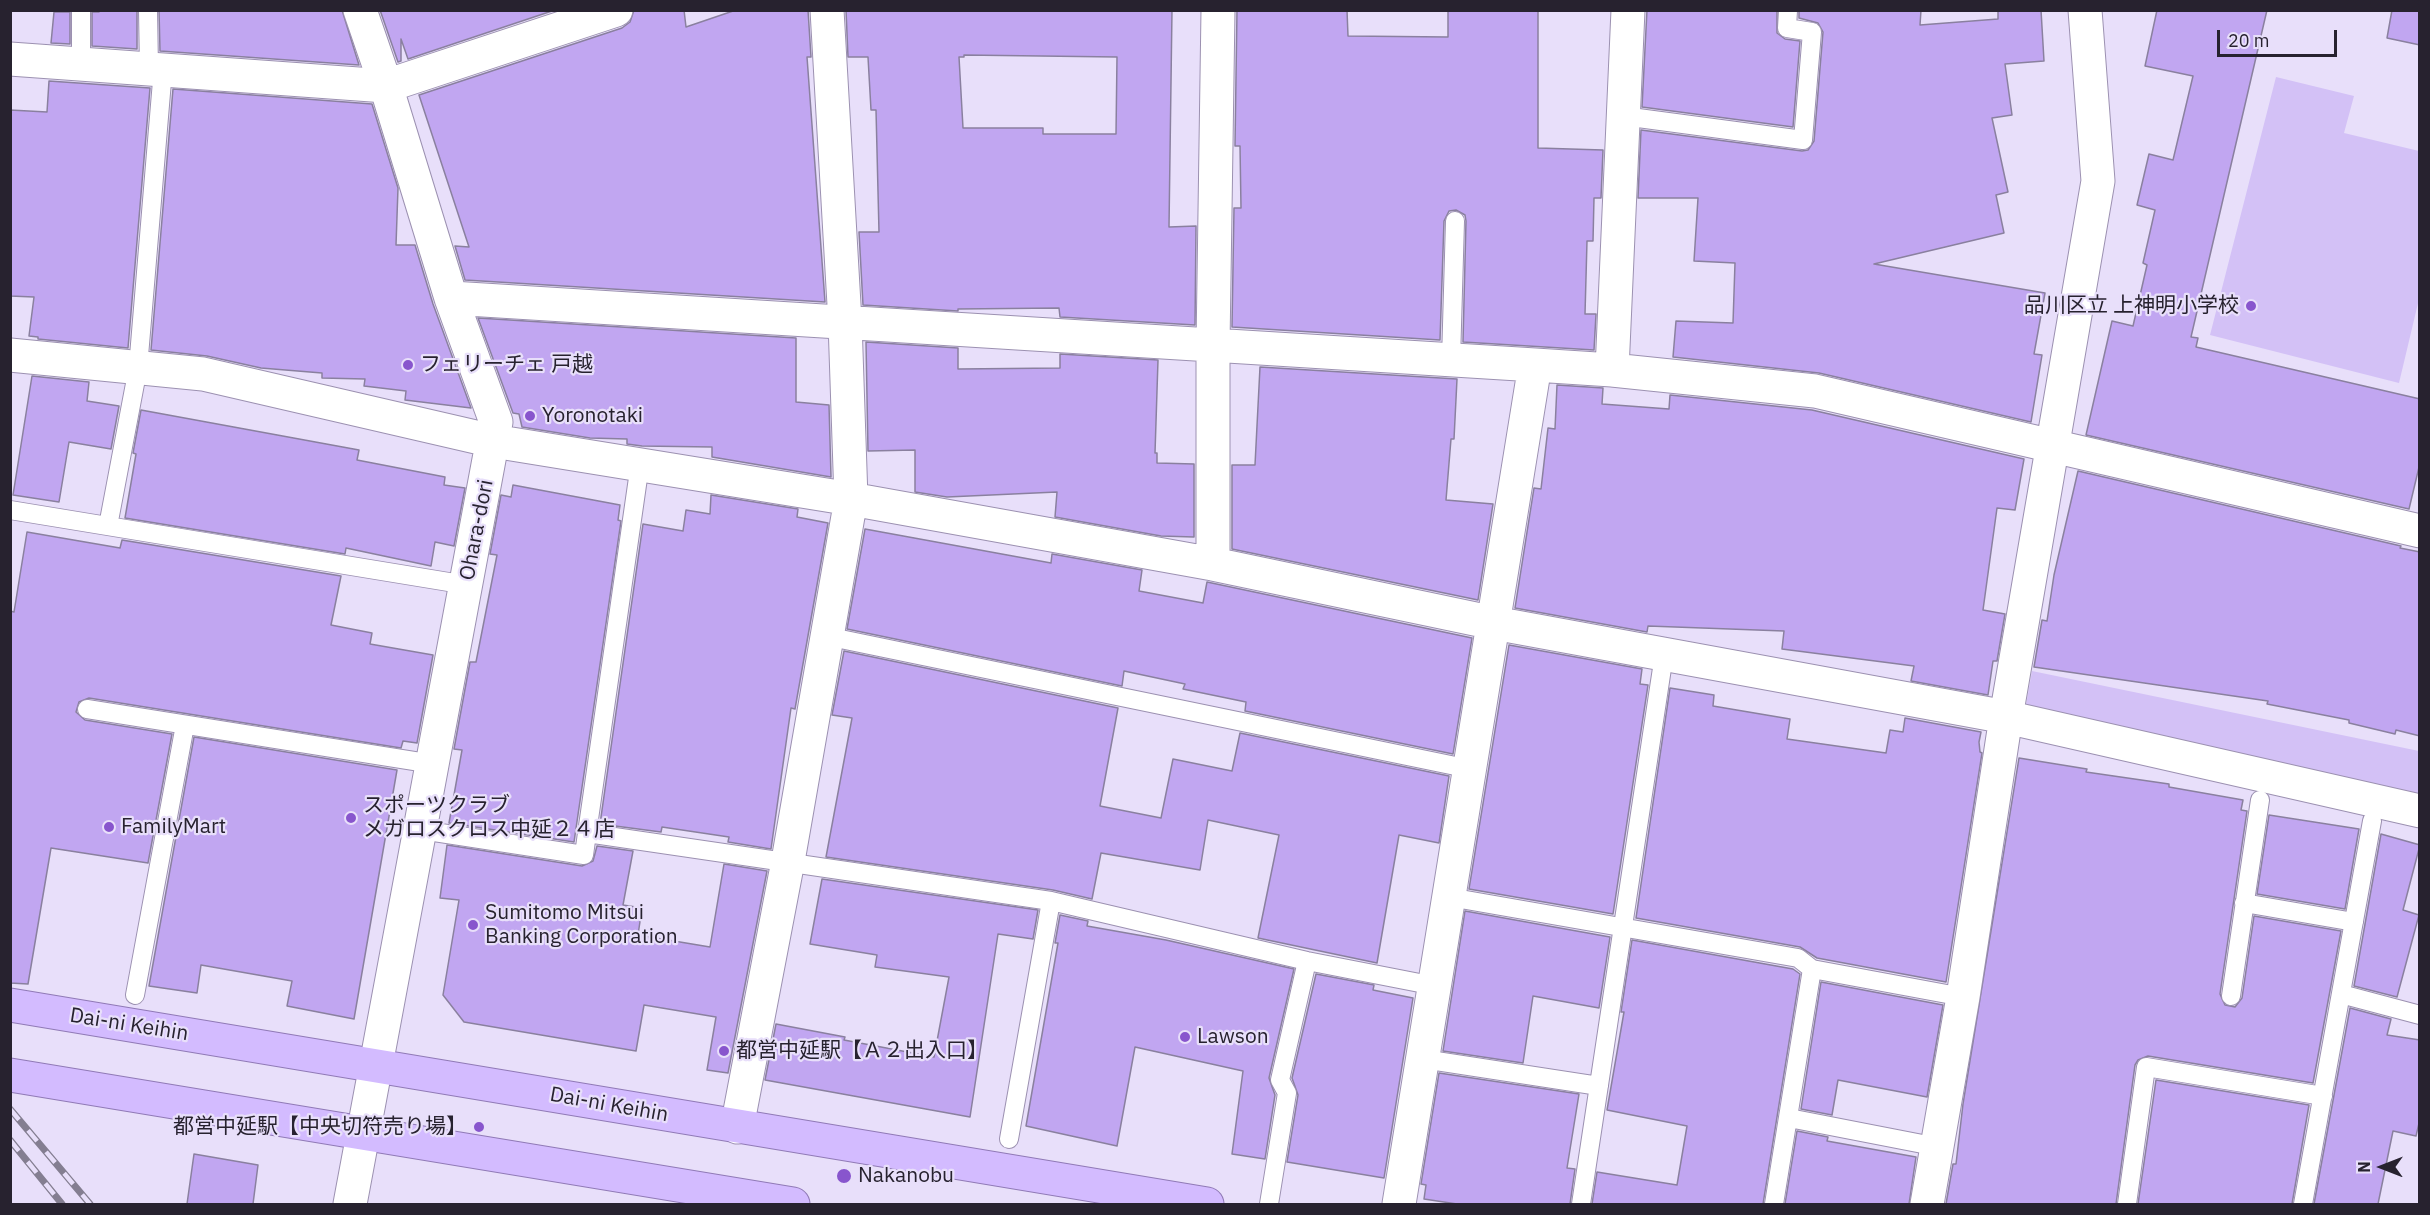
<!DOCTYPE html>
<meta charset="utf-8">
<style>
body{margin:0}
#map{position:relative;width:2430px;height:1215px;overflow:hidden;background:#e8dffa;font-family:"IBM Plex Sans",sans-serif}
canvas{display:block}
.frame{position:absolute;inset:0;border:12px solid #27222f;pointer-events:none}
.north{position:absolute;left:2352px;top:1137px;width:60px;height:60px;-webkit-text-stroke:4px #e8dffa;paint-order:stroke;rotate:270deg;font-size:16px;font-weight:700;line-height:24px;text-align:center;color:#27222f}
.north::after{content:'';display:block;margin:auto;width:21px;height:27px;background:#27222f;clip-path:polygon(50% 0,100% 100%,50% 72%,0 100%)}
.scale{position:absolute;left:2217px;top:30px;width:120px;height:27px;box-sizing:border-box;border:3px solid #27222f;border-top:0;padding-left:8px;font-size:18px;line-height:21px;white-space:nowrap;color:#27222f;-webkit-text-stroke:4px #e8dffa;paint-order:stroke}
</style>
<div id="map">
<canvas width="2430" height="1215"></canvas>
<div class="frame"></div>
<div class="north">N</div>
<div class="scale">20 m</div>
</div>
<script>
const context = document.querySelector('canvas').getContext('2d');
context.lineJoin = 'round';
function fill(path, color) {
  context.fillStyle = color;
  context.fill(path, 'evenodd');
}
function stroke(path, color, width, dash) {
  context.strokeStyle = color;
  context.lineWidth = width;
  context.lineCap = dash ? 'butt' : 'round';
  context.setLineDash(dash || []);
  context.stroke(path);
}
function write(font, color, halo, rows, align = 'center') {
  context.font = font + ' "IBM Plex Sans","Noto Sans JP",sans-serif';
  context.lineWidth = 4.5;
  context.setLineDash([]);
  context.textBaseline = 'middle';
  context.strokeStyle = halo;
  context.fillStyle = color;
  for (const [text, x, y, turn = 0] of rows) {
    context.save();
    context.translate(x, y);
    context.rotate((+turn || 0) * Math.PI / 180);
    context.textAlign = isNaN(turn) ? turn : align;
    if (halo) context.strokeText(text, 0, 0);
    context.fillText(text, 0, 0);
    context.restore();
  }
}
fill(new Path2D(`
 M2276,77L2354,96L2344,133L2419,151V299L2399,383L2210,335Z
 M2032,671L2419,751V797L2026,705Z`), '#d3c1f6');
const building = new Path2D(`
 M99,10H137V49L92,46V12H99Z
 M159,10H342L359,65L160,51Z
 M380,10H555L408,59L401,39V61L398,62Z
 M634,10H684L686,27L736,10H808L811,57H807L825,302L465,280L455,246L469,247L419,95L622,28L630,22Z
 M846,10H1172L1169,227L1196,226L1195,325L1060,317L1059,308L958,309V311L863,305L859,232H879L876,110H871L868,57H848ZM964,55L1117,57L1116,134H1043V128H963L959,57H964Z
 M1237,10H1347L1348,36L1448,37V10H1538V148L1603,150L1601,198H1594L1593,241H1587L1585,314H1596L1594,350L1463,342L1466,221L1465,215L1456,210L1449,211L1444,221L1440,340L1232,327L1234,208H1241L1240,146H1235Z
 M1647,10H1777V33L1785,39L1800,41L1793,127L1642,107Z
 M1799,10H1921L1920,25L1998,19V10H2041L2044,61L2005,64L2012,115L1992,118L2008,192L1996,195L2004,233L1874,264L2045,293L2034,354L2042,355L2031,422L1819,373L1673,357L1676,321L1733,323L1735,263L1694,261L1698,198H1638L1641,130L1802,151L1808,150L1814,141L1823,32L1818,23L1799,18Z
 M2157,10H2267L2191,337L2198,338L2196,347L2420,399V463L2409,509L2086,435L2112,321L2133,326L2147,265L2143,263L2155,210L2137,205L2149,154L2173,160L2193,76L2145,66Z
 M2392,10H2420V45L2387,38Z
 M54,12H70V44L51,43Z
 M49,81L150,88L128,348L38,339V337L29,336L34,297L10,296V110L47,112Z
 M173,89L372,104L398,188L396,245H415L433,304L471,408L405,400L406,391L364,386L365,379L322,378V373L261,368L207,356L151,350Z
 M478,318L796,338V402L829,405L831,477L712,457V447L642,446L627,444V439L590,438L522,427L519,414L513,413Z
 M866,342L958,348V369L1060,368V354L1158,360L1155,453H1157V463L1194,464V537L1161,536L1055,517L1057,492L947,497L915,492V450L868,451Z
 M1260,367L1457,379L1454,439H1451L1446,500L1493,504L1478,600L1232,549V465H1255Z
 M32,376L89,382L87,401L119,406L111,449L69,442L59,502L13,495Z
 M1557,385L1603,388L1602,404L1669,409L1670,395L1812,410L2024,459L2015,510L1997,508L1983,610L2005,614L1997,661H1993L1988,695L1911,681L1914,666L1782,649L1784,631L1648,626L1647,632L1515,608L1534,488L1541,489L1548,428L1555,429Z
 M141,410L359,450L357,460L445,477L444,485L465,488L454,546L435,542L431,566L346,548L345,554L125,518L136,454L133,453Z
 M2078,471L2401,546L2400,548L2420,552V736L2396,730L2395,734L2349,723V720L2267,704L2268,701L2034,667L2042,620L2047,621L2054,575Z
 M513,485L620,505L618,520L621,521L574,842L449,823L462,750L454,749L470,662H476L497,555L490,554L501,495L511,497Z
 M711,495L798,509L797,517L828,523L795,709L791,708L771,849L728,842L729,837L662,827L661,832L600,824L643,524L683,531L686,510L710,514Z
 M865,529L1051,563L1052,554L1142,570L1139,591L1203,603L1207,582L1472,638L1453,754L1245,711L1246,702L1183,689L1185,684L1124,671L1122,686L847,629Z
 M27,532L120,548L122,540L341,576L331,625L372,633L370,644L433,655L417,743L403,741L401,748L89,698L79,702L76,712L85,720L172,734L148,863L51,848L28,984L10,983V611L14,612Z
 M1509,645L1642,669L1640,684L1648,685L1613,914L1469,889Z
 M844,651L1118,708L1100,806L1161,818L1173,759L1232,771L1240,733L1449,776L1439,843L1399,835L1377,963L1258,938L1279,835L1208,820L1200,870L1101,853L1092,899L1053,890L826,857L852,718L832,715Z
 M1670,688L1714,695L1713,706L1790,719L1787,739L1886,753L1890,730L1903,732L1905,718L1981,732L1979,742L1980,752L1982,753L1946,982L1817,958L1800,947L1636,918Z
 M194,737L397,770L354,1019L287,1006L292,981L201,965L197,993L149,986Z
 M2019,758L2087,769L2086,772L2169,784V787L2243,800L2241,810L2247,811L2220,994L2225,1005L2235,1007L2242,998L2254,916L2341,931L2313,1083L2148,1056L2138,1060L2135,1065L2116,1204H1946L1953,1164H1956L1963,1104Z
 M2269,815L2359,829L2345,909L2257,894Z
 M2381,834L2420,845L2403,910L2419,915L2397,997L2354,986Z
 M447,845L582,866L593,861L597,846L633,851L623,905L642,908L638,935L710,947L724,864L767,871L728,1073L707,1070L716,1017L644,1005L636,1051L464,1022L443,995L459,900L440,898Z
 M822,879L1038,910L1033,939L998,934L970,1117L765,1080L776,1024L845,1037L844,1040L934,1057L949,977L875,967L877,955L810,944Z
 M1465,911L1610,937L1599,1008L1533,996L1523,1063L1443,1051Z
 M1060,915L1088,921L1087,926L1166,940L1294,969L1269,1078L1275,1095L1265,1159L1232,1154L1243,1071L1135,1047L1117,1146L1026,1126L1058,943H1055Z
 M1632,940L1793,969L1800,974L1763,1204H1592L1597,1172L1677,1185L1687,1126L1607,1110L1624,1012H1621Z
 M1316,974L1374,985L1373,990L1413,998L1384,1178L1287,1162L1298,1095L1292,1078Z
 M1821,982L1943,1005L1927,1097L1838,1080L1832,1115L1801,1109Z
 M2350,1008L2391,1019L2387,1035L2420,1040V1119L2416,1136L2393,1131L2378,1204H2314Z
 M1439,1073L1579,1094L1567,1168L1575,1169L1570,1204H1457L1424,1199L1426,1185L1421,1184Z
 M2156,1080L2309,1105L2292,1204H2138Z
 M1797,1131L1828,1137L1827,1141L1916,1157L1909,1204H1785Z
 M194,1154L258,1165L253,1204H187Z`);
fill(building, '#c1a6f1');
stroke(building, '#8a809f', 1.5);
const service = new Path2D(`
 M148,10L149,68
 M81,63V10
 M1623,116L1803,140L1812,32L1787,28L1788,10
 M1451,360L1455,221
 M640,464L587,833L1051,901L1307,961L1435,986
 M10,510L467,585
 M108,526L138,368L163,69
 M826,636L1470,769
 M87,709L433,764
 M421,830L584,855L587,833
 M1449,897L1798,958L1812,969
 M2244,903L2354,922
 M2341,994L2420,1015
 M135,995L185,725
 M2231,996L2260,800
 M1423,1059L1599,1086
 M1789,1118L1938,1147
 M1009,1139L1051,901
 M1269,1204L1287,1093L1280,1080L1307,961
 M1581,1204L1664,655
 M1774,1204L1812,969L1963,997
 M2127,1204L2146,1067L2323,1096
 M2303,1204L2372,821`);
const minor = new Path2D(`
 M10,59L386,86L616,10
 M451,298L1535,365L1612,370L1815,391L2420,531
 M10,355L203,374L493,441L851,499L1213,564L1494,623L2006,717L2420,811
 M1612,370L1628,10
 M1213,564V345L1218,10
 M737,1127L788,861L851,499L845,322L827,10
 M350,1204L496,422L451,298L386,86L360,10
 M1399,1204L1535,365
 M1927,1204L1963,997L2006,717L2098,181L2085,10`);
const trunk = new Path2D(`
 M10,1005L1207,1204
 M10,1075L793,1204`);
stroke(service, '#9c91b1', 20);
stroke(minor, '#9c91b1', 35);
stroke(trunk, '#907ab6', 35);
stroke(service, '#fff', 18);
stroke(minor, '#fff', 33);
stroke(trunk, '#d3bbff', 33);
const rail = new Path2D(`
 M10,1109L90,1204
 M10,1140L62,1204`);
stroke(rail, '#847e91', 7);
stroke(rail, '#e8dffa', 4.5, [14]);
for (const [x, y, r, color] of [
 [2251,306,6,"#8855cd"],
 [408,365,6,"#8855cd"],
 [530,416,6,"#8855cd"],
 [351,818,6,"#8855cd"],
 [109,827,6,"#8855cd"],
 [473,925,6,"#8855cd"],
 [1185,1037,6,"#8855cd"],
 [724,1051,6,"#8855cd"],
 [479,1127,6,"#8855cd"],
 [844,1176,8,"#8855cd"]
]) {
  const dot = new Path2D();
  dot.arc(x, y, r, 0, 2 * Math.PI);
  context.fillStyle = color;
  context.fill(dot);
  stroke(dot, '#e8dffa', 2);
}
write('21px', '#27222f', '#e8dffa', [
 ["品川区立 上神明小学校",2239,306,"right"],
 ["フェリーチェ 戸越",420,365],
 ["Yoronotaki",542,416],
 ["スポーツクラブ",363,806],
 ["メガロスクロス中延２４店",363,830],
 ["FamilyMart",121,827],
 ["Sumitomo Mitsui",485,913],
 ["Banking Corporation",485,937],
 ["Lawson",1197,1037],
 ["都営中延駅【Ａ２出入口】",736,1051],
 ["都営中延駅【中央切符売り場】",467,1127,"right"],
 ["Nakanobu",858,1176]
], 'left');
write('21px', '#27222f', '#e8dffa', [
 ["Ohara-dori",477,530,-79],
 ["Dai-ni Keihin",129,1025,9],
 ["Dai-ni Keihin",609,1105,10]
]);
</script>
